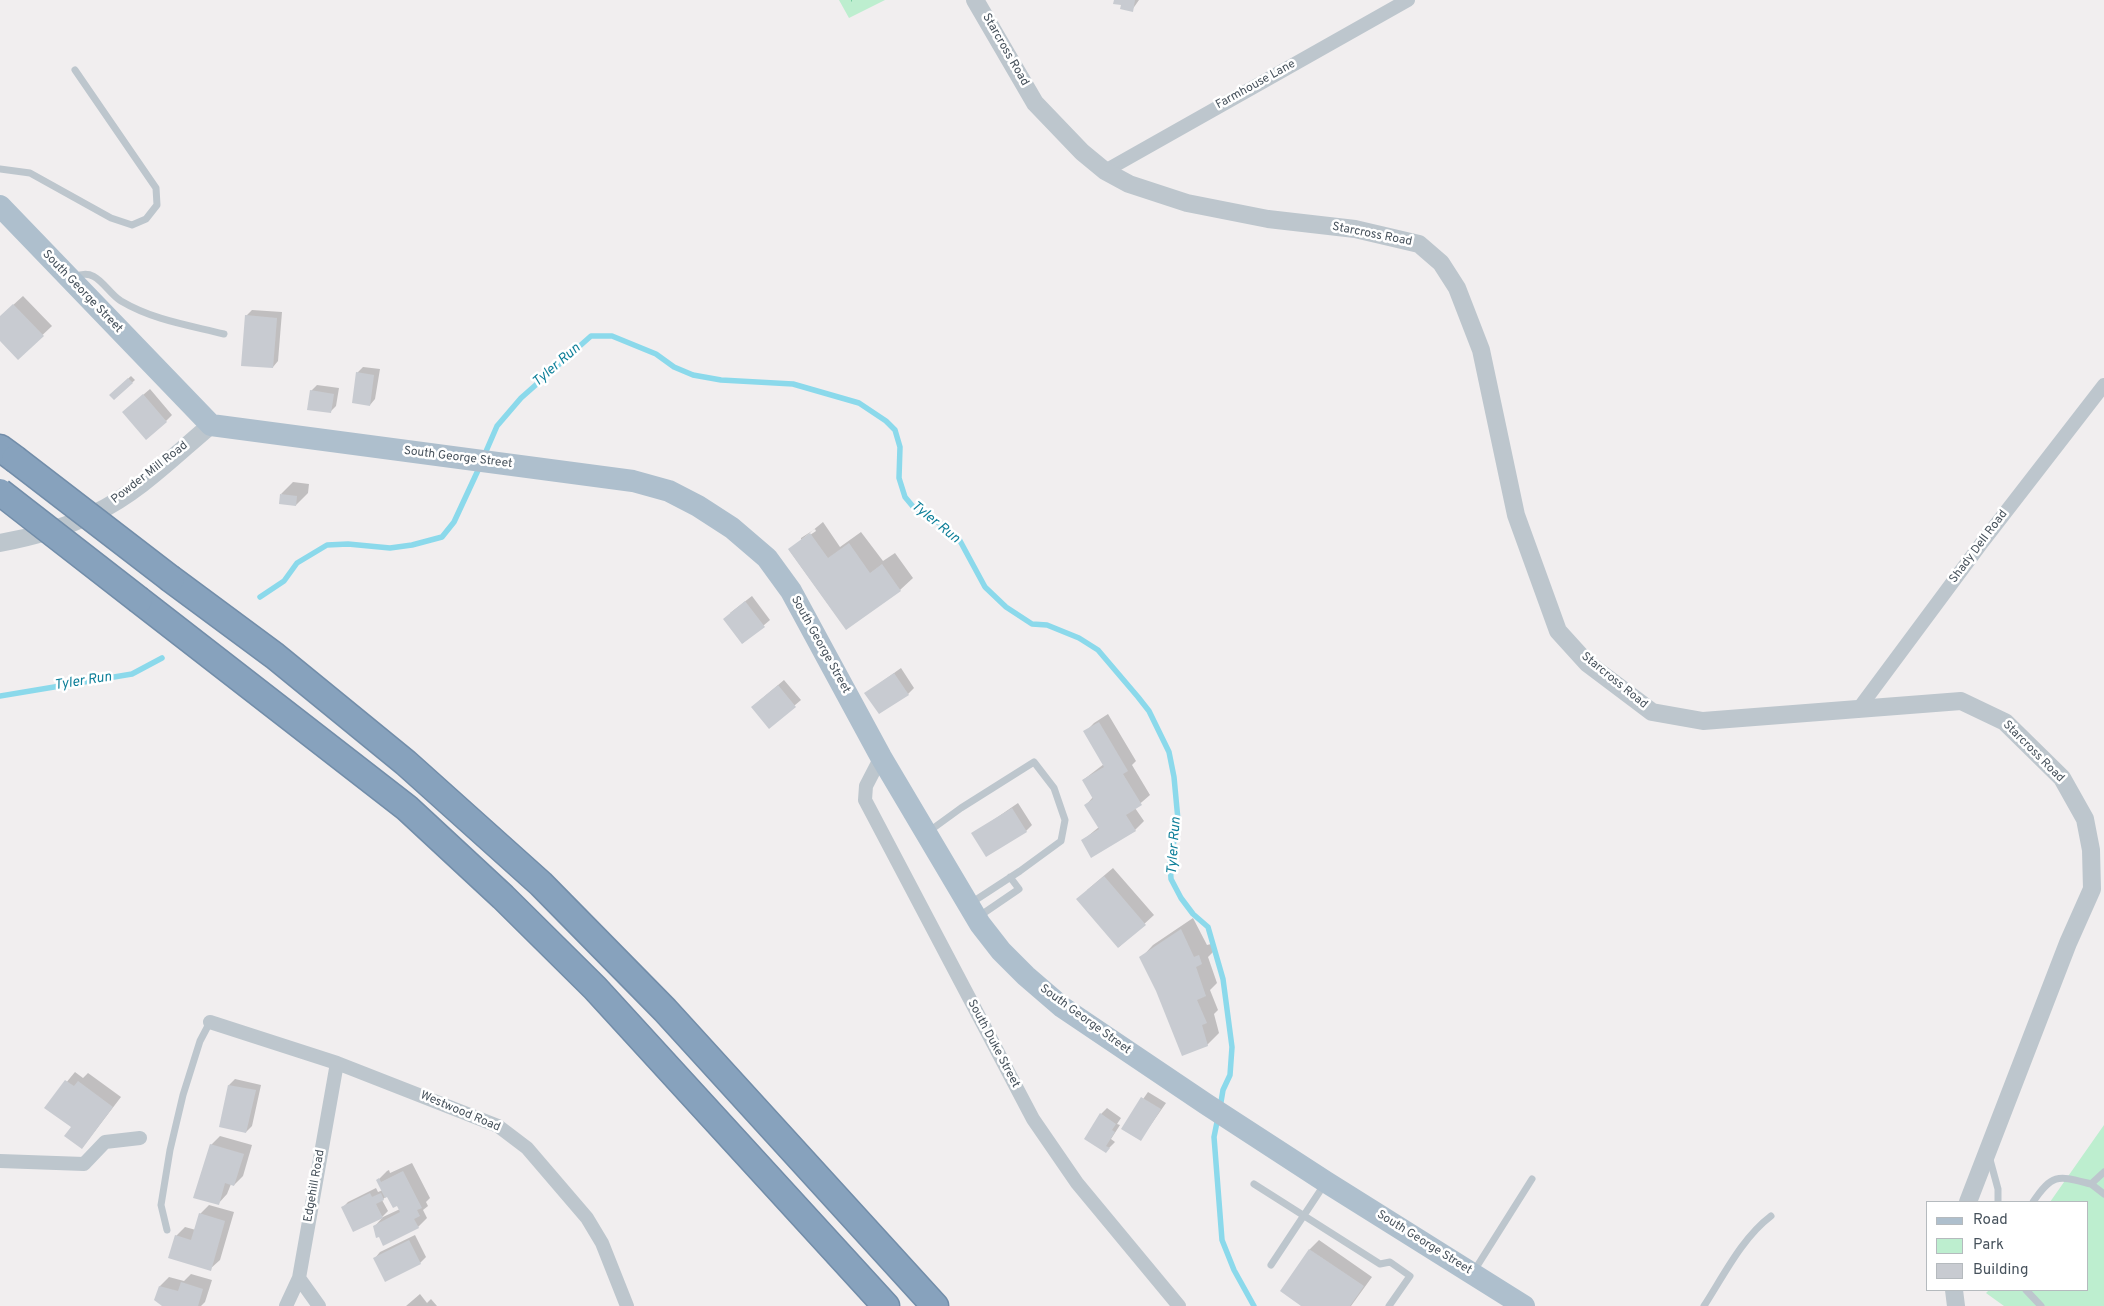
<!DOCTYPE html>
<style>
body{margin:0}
#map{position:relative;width:2104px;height:1306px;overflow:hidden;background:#f1eeef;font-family:Overpass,sans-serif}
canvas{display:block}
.legend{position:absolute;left:1926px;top:1201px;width:162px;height:90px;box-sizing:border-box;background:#fff;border:1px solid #b5babe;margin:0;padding:6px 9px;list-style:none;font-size:15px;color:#47525c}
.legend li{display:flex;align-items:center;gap:10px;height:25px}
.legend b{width:25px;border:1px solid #b5babe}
</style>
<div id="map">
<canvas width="2104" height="1306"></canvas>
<ul class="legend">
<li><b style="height:6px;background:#aebfcd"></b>Road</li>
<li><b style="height:14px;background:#bdeecf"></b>Park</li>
<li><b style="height:14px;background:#c8cbd1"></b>Building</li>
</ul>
</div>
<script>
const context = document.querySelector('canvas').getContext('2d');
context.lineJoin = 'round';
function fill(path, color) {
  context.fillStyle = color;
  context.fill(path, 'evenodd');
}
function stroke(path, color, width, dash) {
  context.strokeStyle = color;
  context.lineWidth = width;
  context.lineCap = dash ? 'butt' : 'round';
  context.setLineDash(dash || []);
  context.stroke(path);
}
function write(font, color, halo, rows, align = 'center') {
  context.font = font + ' Overpass,sans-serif';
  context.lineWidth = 5;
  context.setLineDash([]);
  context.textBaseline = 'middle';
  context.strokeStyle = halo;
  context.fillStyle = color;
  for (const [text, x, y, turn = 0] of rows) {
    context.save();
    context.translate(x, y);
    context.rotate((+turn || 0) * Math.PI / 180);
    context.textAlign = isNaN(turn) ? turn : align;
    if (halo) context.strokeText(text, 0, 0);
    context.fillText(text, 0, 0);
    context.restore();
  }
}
fill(new Path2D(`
 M839,0H885L849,18Z
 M2104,1125V1306H2004L1986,1293L1989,1290H2088V1202H2050Z`), '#bdeecf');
fill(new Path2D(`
 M1116,0H1139L1132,10Z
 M23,296L52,326L18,358L0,339V317Z
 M252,310L282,312L278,361L273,367L246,316Z
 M363,367L380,369L375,399L370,405L357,373Z
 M131,376L135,380L114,399L110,395Z
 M317,385L339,388L336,406L330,412L311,391Z
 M150,389L172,415L166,421L130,406Z
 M293,482L309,484L308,493L296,505L281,494Z
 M823,522L840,547L861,532L883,561L895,553L913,578L900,590L846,629L789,550ZM815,529L816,531L801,541V538Z
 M752,596L770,620L743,643L730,613Z
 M901,668L914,688L908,694L866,693Z
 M784,680L801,700L769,727L759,701Z
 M1108,714L1136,761L1132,765L1150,795L1135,808L1144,821L1135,830L1083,840L1099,827L1086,805L1093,797L1083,780L1104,764L1085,732L1094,723Z
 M1018,803L1032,825L1026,831L973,834Z
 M1113,868L1154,915L1119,947L1087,890Z
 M1193,918L1207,945L1211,944L1214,951L1208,957L1217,983L1210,990L1218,1010L1214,1014L1219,1033L1207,1045L1157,991L1141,958L1153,945Z
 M75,1072L83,1078L88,1073L121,1097L82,1148L72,1127L46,1107Z
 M235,1079L261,1085L252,1126L246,1132L229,1085Z
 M1148,1092L1166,1103L1141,1139L1123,1128Z
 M1107,1108L1121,1118L1117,1124L1120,1125L1111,1139L1115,1142L1106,1151L1101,1114Z
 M220,1136L252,1145L243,1176L234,1185L231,1184L227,1194L218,1204L211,1145Z
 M412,1163L430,1198L426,1202L428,1206L423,1210L427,1218L418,1227H374L383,1217L400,1209L388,1195L382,1200L388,1211L382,1217L342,1208L348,1202L376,1188L378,1192L383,1190L378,1180L387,1171L389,1170L390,1173Z
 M209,1205L234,1212L220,1260L210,1269L176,1236L185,1227L196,1230L200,1214Z
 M415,1235L426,1257L420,1263L375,1258L380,1252Z
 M1319,1240L1372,1277L1351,1306H1304L1282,1291L1310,1249Z
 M191,1274L212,1280L205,1302L201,1306H163L156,1300L160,1286L169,1277L184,1281Z
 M420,1294L427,1303L431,1299L437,1306H406Z`), '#0003');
stroke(new Path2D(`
 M484,456L497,426L521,398L591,336H612L656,354L674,367L693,375L721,380L793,384L859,403L886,421L895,430L900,447L899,478L905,497L915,509L946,527L959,539L985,587L1006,607L1032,624L1047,625L1079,638L1098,650L1138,697L1149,711L1169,752L1174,777L1178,820L1170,862L1171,879L1181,898L1193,914L1208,927L1223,979L1232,1047L1230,1075L1223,1090L1220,1108
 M260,597L284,581L297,563L327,545L348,544L390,548L412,545L442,537L454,522L480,466
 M0,696L132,674L162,658
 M1218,1117L1214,1137L1222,1240L1234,1270L1254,1306`), '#8bd9eb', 5.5);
fill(new Path2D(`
 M1114,0H1135L1133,12L1120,9L1121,5L1113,4Z
 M13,304L44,336L18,360L0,341V316Z
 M245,315L277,318L273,368L241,366Z
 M356,372L374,375L370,406L352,403Z
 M128,378L133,383L114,400L109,395Z
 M310,390L334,394L331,413L307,410Z
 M143,394L167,422L146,440L122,412Z
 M280,494L297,496L296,506L279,504Z
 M810,533L828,558L849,543L870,573L882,564L901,591L846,630L788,549Z
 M745,601L765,627L742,644L723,619Z
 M894,673L909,695L879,714L864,693Z
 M778,685L796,707L769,729L751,707Z
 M1099,722L1128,771L1123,774L1142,805L1126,815L1136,831L1091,858L1081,840L1099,829L1084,805L1093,799L1082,780L1104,767L1083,731Z
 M1012,808L1027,832L986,857L971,833Z
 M1104,876L1146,925L1118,948L1076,899Z
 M1181,929L1194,957L1199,955L1202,964L1196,967L1206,996L1197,1000L1207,1023L1202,1025L1208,1046L1182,1056L1156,991L1139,957Z
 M65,1080L74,1086L78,1081L113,1107L82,1149L64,1136L71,1127L44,1108Z
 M228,1085L256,1090L246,1133L219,1127Z
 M1141,1097L1161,1109L1141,1141L1121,1129Z
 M1100,1113L1116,1124L1112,1130L1115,1132L1106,1146L1110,1148L1106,1153L1084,1139Z
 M210,1144L244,1154L234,1186L225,1183L219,1205L193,1198Z
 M403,1171L422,1208L417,1210L420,1216L414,1219L419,1228L383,1246L379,1237L376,1238L373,1226L400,1212L397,1206L393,1208L387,1197L385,1198L376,1180L379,1178L381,1182Z
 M370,1193L372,1197L381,1193L384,1200L376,1204L383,1218L353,1232L341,1207Z
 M199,1213L225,1221L211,1271L168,1258L175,1235L191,1240Z
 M409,1240L421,1264L385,1282L373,1258Z
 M1309,1249L1364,1286L1350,1306H1301L1280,1291Z
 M181,1282L203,1289L198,1306H162L154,1300L159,1286L178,1291Z`), '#c8cbd1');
const motorway = new Path2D(`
 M0,448L15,459
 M171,579L275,656L406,763L541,884L665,1010L935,1306
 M139,600L407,808L503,897L595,988L886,1306`);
stroke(motorway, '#728da9', 29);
stroke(new Path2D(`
 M851,0H852`), '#75cc9f', 3, [4, 2.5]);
stroke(new Path2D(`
 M0,169L30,173L111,218L132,225L146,219L157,205L156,188L75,70
 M75,277C97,266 105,291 121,301C153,320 188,325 224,334
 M928,832L961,808L1034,762L1054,788L1065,820L1061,841L1020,871L971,903
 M978,917L1019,889L1010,877
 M1989,1156L1998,1189V1202
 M2104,1172L2091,1184L2104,1194
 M1254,1184L1380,1264L1390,1262L1410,1276L1389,1306
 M2033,1202C2053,1172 2059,1176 2091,1184
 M167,1230L161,1205L170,1150L183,1095L200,1041L210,1022
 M1271,1265L1324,1185
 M1474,1271L1532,1179
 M2026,1290L2041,1306
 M1704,1306C1724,1275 1742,1238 1771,1216`), '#bdc6cd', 7);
stroke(new Path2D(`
 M1105,171L1408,0
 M1857,711L1981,544L2104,385
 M881,757L866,786L865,800L1033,1119L1077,1183L1179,1306
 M210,1022L337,1063L498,1126L527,1148L587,1218L602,1243L627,1306
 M0,1161L84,1164L105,1142L140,1138
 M299,1278L319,1306
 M286,1306L299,1278L337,1063`), '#bdc6cd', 14);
stroke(new Path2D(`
 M975,0L1035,103L1082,152L1105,171L1129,184L1187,203L1268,219L1355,229L1419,244L1441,263L1457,288L1481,350L1516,515L1558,631L1587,663L1652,712L1703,721L1961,701L2005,722L2062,778L2085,819L2091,850L2092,889L2068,943L1968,1202
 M0,543C33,537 64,528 95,513C138,493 175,455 211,425
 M1954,1290L1956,1306`), '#bdc6cd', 18);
stroke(new Path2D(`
 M0,206L211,425L633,481L669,491L698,506L732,528L767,558L791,591L881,757L980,924L1001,951L1026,976L1062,1007L1206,1104L1326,1182L1524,1306`), '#aebfcd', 22);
stroke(motorway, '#87a2bd', 26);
const motorwayBridge = new Path2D(`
 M15,459L171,579
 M0,492L139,600`);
stroke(motorwayBridge, '#728da9', 29, []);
stroke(motorwayBridge, '#87a2bd', 26);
write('12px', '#47525c', '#fff', [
 ["Starcross Road",1005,50,60],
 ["Farmhouse Lane",1256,85,-29],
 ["Starcross Road",1372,235,11],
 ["South George Street",82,292,46],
 ["South George Street",458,458,7],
 ["Powder Mill Road",150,473,-38],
 ["Shady Dell Road",1979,547,-53],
 ["South George Street",820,645,61],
 ["Starcross Road",1614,681,39],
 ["Starcross Road",2033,752,45],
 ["South George Street",1085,1020,36],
 ["South Duke Street",993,1044,62],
 ["Westwood Road",460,1112,23],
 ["Edgehill Road",315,1186,-80],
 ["South George Street",1424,1243,32]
]);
write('italic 14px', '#0e7f99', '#fff', [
 ["Tyler Run",557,366,-41],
 ["Tyler Run",935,523,39],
 ["Tyler Run",83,682,-9],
 ["Tyler Run",1175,846,-86]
]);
</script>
